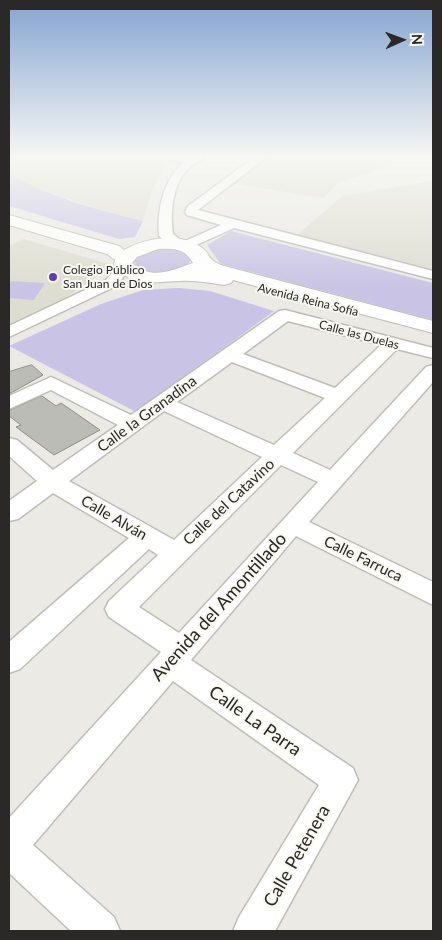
<!DOCTYPE html>
<meta charset="utf-8">
<style>
body{margin:0}
#map{position:relative;width:442px;height:940px;overflow:hidden;background:#ebeae4;font-family:Lato,sans-serif}
canvas{display:block}
.frame{position:absolute;inset:0;border:10px solid #2a2927;pointer-events:none}
.north{position:absolute;left:377px;top:15px;width:50px;height:50px;-webkit-text-stroke:4px #f8f8f1;paint-order:stroke;rotate:88deg;font-size:14px;font-weight:700;line-height:20px;text-align:center;color:#2a2927}
.north::after{content:'';display:block;margin:auto;width:18px;height:22px;background:#2a2927;clip-path:polygon(50% 0,100% 100%,50% 72%,0 100%)}
</style>
<div id="map">
<canvas width="442" height="940"></canvas>
<div class="frame"></div>
<div class="north">N</div>
</div>
<script>
const context = document.querySelector('canvas').getContext('2d');
context.lineJoin = 'round';
function fill(path, color) {
  context.fillStyle = color;
  context.fill(path, 'evenodd');
}
function stroke(path, color, width, dash) {
  context.strokeStyle = color;
  context.lineWidth = width;
  context.lineCap = dash ? 'butt' : 'round';
  context.setLineDash(dash || []);
  context.stroke(path);
}
function write(font, color, halo, rows, align = 'center') {
  context.font = font + ' Lato,sans-serif';
  context.lineWidth = 4;
  context.setLineDash([]);
  context.textBaseline = 'middle';
  context.strokeStyle = halo;
  context.fillStyle = color;
  for (const [text, x, y, turn = 0] of rows) {
    context.save();
    context.translate(x, y);
    context.rotate((+turn || 0) * Math.PI / 180);
    context.textAlign = isNaN(turn) ? turn : align;
    if (halo) context.strokeText(text, 0, 0);
    context.fillText(text, 0, 0);
    context.restore();
  }
}
fill(new Path2D(`
 M9,156H152L167,164L152,190L143,221L110,213L33,187L9,174Z
 M267,156H398L373,172L340,182L323,198L231,183Z
 M433,181V269L296,236L342,196Z
 M24,239L112,265L60,302L9,326V246Z`), '#deddd1');
fill(new Path2D(`
 M9,174C50,197 97,210 143,221L135,237L119,239L9,206Z
 M231,231L433,283V320L225,265L220,263L207,245Z
 M165,248L188,254L191,260L188,264C174,273 145,278 134,262V258L150,250Z
 M9,281L45,283L34,300L9,298Z
 M179,288L210,291L274,311L136,412L9,346L101,304L143,290Z`), '#c9c4e5');
const building = new Path2D(`
 M32,365L43,375L9,394V372Z
 M42,396L56,406L61,403L100,430L54,455L16,427L21,425L9,416V411Z`);
fill(building, '#bcbcb6');
stroke(building, '#8d8d87', 1);
const minor = new Path2D(`
 M159,156H204L205,158C201,162 194,163 189,168C172,184 170,213 173,234L183,242L221,225L187,215L185,212L188,206L256,156H268L198,210L433,271V279L234,228L183,251L175,249L159,236C157,208 163,182 183,162L160,158Z
 M125,263L132,267L116,286L9,337V326L106,280L120,264Z
 M285,310L433,348V358L397,349L293,453L330,470L426,367L433,365V382L309,522L433,582V605L296,536L191,660L353,768L358,780L275,931H233L239,917L319,785L173,681L33,845L114,917L120,931H71L9,873V818L161,652L109,617L105,609L109,601L158,555L149,549L20,669L9,673V642L129,538L53,493L18,519L9,521V501L37,481L9,456V438L17,440L53,470L118,425L51,390L9,409V396L51,377L131,415L279,311ZM288,321L381,345L335,388L243,354ZM232,362L325,398L274,445L177,402ZM164,411L262,457L174,540L69,481ZM281,465L318,482L179,633L139,607Z`);
const major = new Path2D(`
 M9,215L119,246L124,250C145,238 179,232 201,247C212,255 205,259 224,266L433,321V333L233,280L231,283L224,285C210,283 195,280 181,281C156,281 132,290 114,264L115,260L107,254L9,225ZM158,249C175,248 184,248 193,263C173,270 151,281 132,263L137,257Z`);
stroke(minor, '#bebdb7', 3);
stroke(major, '#bebdb7', 2);
fill(minor, '#fff');
fill(major, '#fff');
const sky = context.createLinearGradient(0, 0, 0, 288);
sky.addColorStop(0, '#85a4d1');
sky.addColorStop(0.54, '#f6f6f3');
sky.addColorStop(1, '#f6f6f300');
context.fillStyle = sky;
context.fillRect(0, 0, 442, 288);
for (const [x, y, r, color] of [
 [53,277,5,"#5f3cb4"]
]) {
  const dot = new Path2D();
  dot.arc(x, y, r, 0, 2 * Math.PI);
  context.fillStyle = color;
  context.fill(dot);
  stroke(dot, '#f8f8f1', 2);
}
write('12px', '#2a2927', '#f8f8f1', [
 ["Colegio Público",63,270],
 ["San Juan de Dios",63,284]
], 'left');
write('12px', '#2a2927', '#f8f8f1', [
 ["Avenida Reina Sofía",308,300,14],
 ["Calle las Duelas",359,335,15]
]);
write('15px', '#2a2927', '#f8f8f1', [
 ["Calle la Granadina",147,414,-36],
 ["Calle del Catavino",229,502,-43],
 ["Calle Alván",114,518,30],
 ["Calle Farruca",363,559,26]
]);
write('18px', '#2a2927', '#f8f8f1', [
 ["Avenida del Amontillado",219,607,-48],
 ["Calle La Parra",255,721,35],
 ["Calle Petenera",297,856,-60]
]);
</script>
